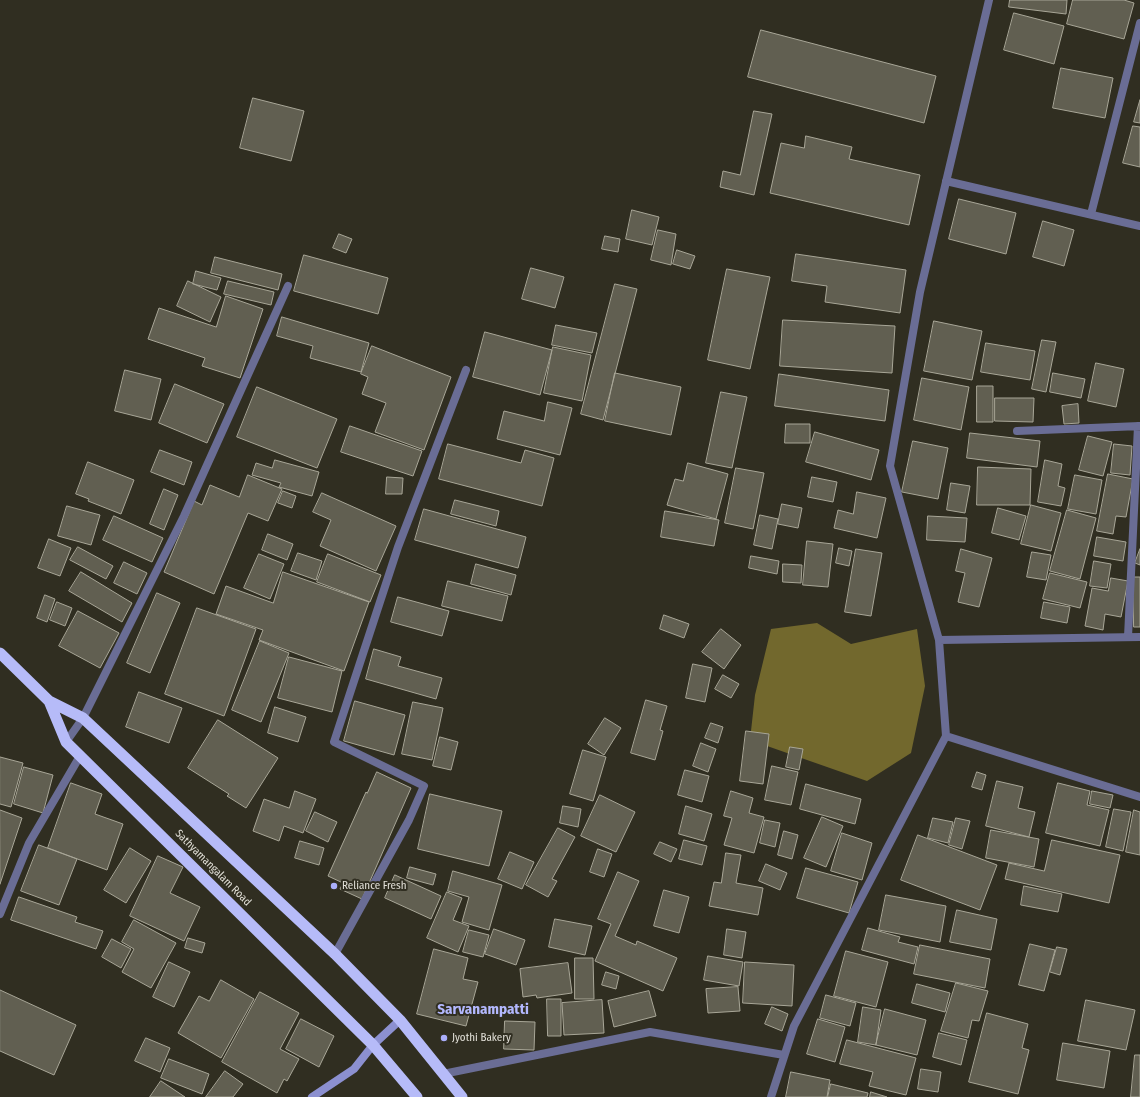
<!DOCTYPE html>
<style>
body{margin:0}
canvas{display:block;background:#302e21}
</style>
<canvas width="1140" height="1097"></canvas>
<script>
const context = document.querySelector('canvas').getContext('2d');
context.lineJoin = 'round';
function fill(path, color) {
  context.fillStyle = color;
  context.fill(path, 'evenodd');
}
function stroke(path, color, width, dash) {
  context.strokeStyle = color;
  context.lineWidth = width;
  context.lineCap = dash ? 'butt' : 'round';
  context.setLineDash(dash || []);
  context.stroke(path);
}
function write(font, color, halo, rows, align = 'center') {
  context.font = font + ' "Fira Sans Condensed",sans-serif';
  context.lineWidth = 4;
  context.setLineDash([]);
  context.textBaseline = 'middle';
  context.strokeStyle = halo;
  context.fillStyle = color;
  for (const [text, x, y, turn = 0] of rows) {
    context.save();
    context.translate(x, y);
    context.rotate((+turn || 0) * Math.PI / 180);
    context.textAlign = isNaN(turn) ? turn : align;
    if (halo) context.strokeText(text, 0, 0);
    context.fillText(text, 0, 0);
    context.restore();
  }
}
fill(new Path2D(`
 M817,623L851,644L917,629L925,686L911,753L867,781L750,740L755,695L771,629Z`), '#72682d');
const building = new Path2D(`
 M1010,0H1067L1066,14L1009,7Z
 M1073,0H1124L1134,3L1124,39L1067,24Z
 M1014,13L1064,26L1054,64L1004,50Z
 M761,30L936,76L924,123L748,77Z
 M1061,68L1113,78L1105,118L1053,108Z
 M253,98L304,111L291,161L240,148Z
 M1140,100V123L1134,122Z
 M754,111L772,114L754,195L720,187L723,171L740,175Z
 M1133,126L1140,127V167L1123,163Z
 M806,136L852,147L849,159L920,175L909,225L770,193L781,143L804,148Z
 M959,199L1016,213L1006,254L949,239Z
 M632,210L659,217L652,245L626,239Z
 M1043,221L1074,230L1064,266L1033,257Z
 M658,230L676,234L671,265L651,260Z
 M339,234L352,239L346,253L333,248Z
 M605,236L620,239L618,252L602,249Z
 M677,250L695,256L690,269L673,264Z
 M796,254L906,270L900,313L825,302L827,286L792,281Z
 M304,255L388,278L378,314L294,291Z
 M215,257L282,274L278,290L211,273Z
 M531,268L564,277L555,308L522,299Z
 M727,269L770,277L750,369L708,360Z
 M196,271L221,278L217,290L193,284Z
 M188,281L221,297L210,322L177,306Z
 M228,281L274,292L271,305L224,294Z
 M615,284L637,289L603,420L581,414Z
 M226,296L263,309L240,378L202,366L205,358L148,339L159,308L216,327Z
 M282,317L369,343L361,372L310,358L313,346L277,336Z
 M783,320L895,326L892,373L780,366Z
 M934,321L982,331L972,380L924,371Z
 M556,325L597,333L592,353L552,345Z
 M485,332L552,350L540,395L473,377Z
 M1042,340L1056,342L1046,392L1032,389Z
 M986,343L1035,351L1030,380L981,372Z
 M372,346L451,377L424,450L375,432L386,403L362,394L368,377L361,374Z
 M553,347L591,355L582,401L544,393Z
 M1096,363L1124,369L1116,407L1088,401Z
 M125,370L161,379L151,420L115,411Z
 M615,373L681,387L671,435L605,421Z
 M1053,373L1085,379L1081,398L1050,392Z
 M779,374L889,390L885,421L775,406Z
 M922,378L969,387L961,430L914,420Z
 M175,384L224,404L207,443L159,423Z
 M977,386H993V422H977Z
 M257,387L337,419L317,468L237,437Z
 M721,392L747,397L732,468L706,463Z
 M995,398H1034L1033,422L995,421Z
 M548,402L572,408L560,455L497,439L504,411L544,421Z
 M1078,404L1079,423L1064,424L1062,406Z
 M786,424H810V443H785Z
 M350,426L422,451L413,476L341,452Z
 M815,432L879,450L871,480L806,462Z
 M970,433L1040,441L1037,467L967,458Z
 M1088,436L1112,442L1103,476L1079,470Z
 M913,441L948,448L938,499L902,492Z
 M448,444L521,463L525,450L554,458L542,506L439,479Z
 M1114,444L1132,446L1130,475L1111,473Z
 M160,450L192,462L184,485L151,472Z
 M275,460L319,472L312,496L279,487L281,483L252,475L256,463L272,468Z
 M1045,460L1062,464L1058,486L1065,488L1061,506L1038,502Z
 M88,462L134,480L121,514L88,501L89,499L76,494Z
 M688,463L728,474L716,519L667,505L675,479L683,481Z
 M978,467L1031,469L1030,505H977Z
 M736,468L764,473L753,529L725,523Z
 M1108,474L1133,479L1126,517L1116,516L1113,534L1097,531Z
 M248,475L282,489L268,521L248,513L214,594L164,572L194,501L202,505L210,485L239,497Z
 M1075,475L1102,480L1096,514L1068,509Z
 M387,477L403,478L402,494H386Z
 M812,477L837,482L833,502L808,497Z
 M951,483L970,486L965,513L947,510Z
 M164,489L178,495L164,530L150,524Z
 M283,491L296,496L292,508L278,503Z
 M857,492L886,498L877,538L834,528L838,510L853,514Z
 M322,493L396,526L376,571L320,546L331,520L313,512Z
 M455,500L499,511L496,526L451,514Z
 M782,504L802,508L798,528L778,524Z
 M1031,505L1061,513L1051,551L1021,544Z
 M67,506L100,515L91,545L58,536Z
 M998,508L1026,516L1019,540L992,533Z
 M424,509L526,537L518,568L415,540Z
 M1067,510L1096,518L1080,579L1050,571Z
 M665,511L719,520L714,546L661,537Z
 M760,515L778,519L772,549L754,545Z
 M114,516L163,538L152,562L103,540Z
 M928,516L967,518L965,542L927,540Z
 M268,534L293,544L287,560L262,550Z
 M1097,537L1126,542L1123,561L1094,556Z
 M49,539L71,548L60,576L38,568Z
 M807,541L833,544L828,587L803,585Z
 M78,547L113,566L106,579L70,560Z
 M839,548L852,551L849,566L836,563Z
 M856,549L882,553L871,616L845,612Z
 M961,549L992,558L979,607L958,602L965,573L956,571Z
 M1140,549V565L1135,563Z
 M1032,552L1051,555L1046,580L1027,577Z
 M298,553L322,561L316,580L291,571Z
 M259,554L284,564L270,599L244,588Z
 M328,554L381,575L370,602L317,582Z
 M751,556L779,561L777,574L749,568Z
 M1094,561L1111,564L1107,588L1090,586Z
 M124,562L147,573L137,594L114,583Z
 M476,564L516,575L511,595L471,584Z
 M783,564L802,565L801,583L783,582Z
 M81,572L132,603L122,622L69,591Z
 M283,572L369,602L344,671L259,640L263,630L216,614L226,586L273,603Z
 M1050,573L1087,582L1080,608L1043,599Z
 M1133,577H1140V627H1134Z
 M1111,578L1128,581L1121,617L1105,614L1103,630L1085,626L1092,588L1108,591Z
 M448,581L508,596L502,621L442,606Z
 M157,593L180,603L150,673L127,663Z
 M45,595L55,599L47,622L37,618Z
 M398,597L449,611L442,636L391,622Z
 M57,602L72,608L65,626L50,620Z
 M1044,602L1070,607L1067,623L1041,618Z
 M197,608L256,629L224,716L165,694Z
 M78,611L119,633L100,668L59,646Z
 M664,615L689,624L684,638L660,629Z
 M721,629L741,645L724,669L702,652Z
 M260,641L289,653L261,722L232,710Z
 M374,649L401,657L398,666L442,678L436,699L366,679Z
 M289,657L342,671L332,712L278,698Z
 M693,664L712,668L705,702L686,698Z
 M723,675L739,684L731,698L715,689Z
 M139,692L182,708L169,743L126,727Z
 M646,700L667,706L660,730L663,731L655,760L631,753Z
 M355,701L405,715L394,755L344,741Z
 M413,702L443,708L432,760L402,754Z
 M275,707L306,717L298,742L268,733Z
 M605,718L621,728L604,755L588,744Z
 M218,720L278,758L246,808L227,796L229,794L188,768Z
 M711,723L723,727L718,743L705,738Z
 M746,731L769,734L763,784L740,781Z
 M440,737L458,742L451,770L433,766Z
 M701,743L716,749L708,772L693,766Z
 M790,747L803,749L799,770L786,767Z
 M583,750L606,757L593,801L570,794Z
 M0,757L23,763L11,807L0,804Z
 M772,766L798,772L791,805L765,800Z
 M24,767L53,775L43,813L14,804Z
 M685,770L709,776L702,802L678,795Z
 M377,772L411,788L362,899L340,889L343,883L328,876L366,792L367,793Z
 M977,772L986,775L982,790L972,787Z
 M997,781L1023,787L1018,808L1035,812L1029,837L986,826Z
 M71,783L102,794L95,814L123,824L107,870L48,848Z
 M1058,783L1090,791L1087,805L1109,810L1100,846L1046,833Z
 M806,784L861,799L855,824L800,809Z
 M295,791L316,799L303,833L284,826L279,841L253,831L264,799L289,808Z
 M731,791L753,798L749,813L764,817L754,853L724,845L732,818L724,816Z
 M1092,791L1113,795L1110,808L1090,804Z
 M430,794L502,811L489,866L418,849Z
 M600,795L635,812L616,852L581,836Z
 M563,806L581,809L578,827L560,823Z
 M686,806L712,814L704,841L679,834Z
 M1114,809L1131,812L1123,851L1106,847Z
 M0,810L22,818L0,884Z
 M1134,810L1140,812V855L1126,852Z
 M315,812L337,822L328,842L306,831Z
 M822,817L843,826L826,867L804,858Z
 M933,818L953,822L948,843L928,838Z
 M956,818L970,821L962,849L949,845Z
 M765,820L780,823L775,847L760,843Z
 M558,828L575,837L552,879L557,881L548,897L526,885Z
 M991,830L1039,839L1034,867L986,858Z
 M784,831L798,835L792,859L778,855Z
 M842,833L872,843L862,880L831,871Z
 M918,835L997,865L980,910L901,880Z
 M684,840L707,846L702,865L679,859Z
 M1052,840L1120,855L1109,903L1005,879L1009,863L1044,871Z
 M300,841L324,848L319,865L295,858Z
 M660,842L677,849L671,862L654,854Z
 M39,845L77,859L59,905L21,891Z
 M130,848L151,861L126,903L104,890Z
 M598,849L612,854L604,877L590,872Z
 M510,852L534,862L522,889L498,879Z
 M726,853L741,855L736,883L763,888L758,915L709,906L714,882L721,883Z
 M158,856L183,867L170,893L200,907L184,941L130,916Z
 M766,864L787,873L780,890L759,881Z
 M410,867L436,874L433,885L407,878Z
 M806,868L858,882L849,913L797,898Z
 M453,871L502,885L489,930L462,922L469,897L448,891Z
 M618,872L639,881L615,936L636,945L637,941L677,958L663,991L595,961L611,924L598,919Z
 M395,875L441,896L431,919L385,898Z
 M1024,886L1062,894L1058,912L1021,905Z
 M664,890L689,897L679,933L654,926Z
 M447,892L462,898L453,920L469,926L458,952L427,938Z
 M886,895L946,906L940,942L879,930Z
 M19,897L77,917L75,922L103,931L96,949L11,920Z
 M957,910L997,919L991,950L950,942Z
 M555,919L592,926L585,955L549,947Z
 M134,920L176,943L151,988L122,972L134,949L122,942Z
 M868,928L900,937L898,942L918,947L914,964L862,950Z
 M494,929L525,940L516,965L485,954Z
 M727,929L746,932L742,958L724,955Z
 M469,930L489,935L483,957L463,952Z
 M188,938L205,943L202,953L185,948Z
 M112,939L131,949L121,968L102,957Z
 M1030,944L1055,950L1044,991L1019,985Z
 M920,945L990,959L985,988L914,974Z
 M1057,947L1067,949L1060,975L1050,972Z
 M434,949L468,958L463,979L478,982L466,1026L417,1014Z
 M846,951L888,962L876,1007L834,996Z
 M708,956L743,962L739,986L704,980Z
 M575,958H593L594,999H575Z
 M169,962L190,972L174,1007L153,997Z
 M745,962L794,965L792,1006L743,1003Z
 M568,963L572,993L537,998L536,995L523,997L520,969Z
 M606,972L619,976L616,989L602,985Z
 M221,980L254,999L221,1058L178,1033L199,996L209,1001Z
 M956,983L988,991L979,1021L972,1020L968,1038L941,1031Z
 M917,984L950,993L945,1012L912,1003Z
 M738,987L740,1011L708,1013L706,989Z
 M0,990L76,1025L54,1075L0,1051Z
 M649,991L656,1016L614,1027L608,1001Z
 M260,992L299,1013L280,1049L299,1059L287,1081L284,1079L277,1093L222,1062Z
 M826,995L856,1003L850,1026L820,1018Z
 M547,999H561V1036H548Z
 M602,1000L604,1033L564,1035L562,1003Z
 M1086,1000L1135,1010L1126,1050L1078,1041Z
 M772,1007L788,1014L782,1031L765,1024Z
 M863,1007L881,1010L876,1045L858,1042Z
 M885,1009L926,1020L917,1055L876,1045Z
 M987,1013L1028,1024L1022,1048L1029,1050L1018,1094L969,1082Z
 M301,1019L334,1036L319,1067L286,1049Z
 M818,1019L845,1027L835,1062L807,1054Z
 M505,1021L535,1022L534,1050L504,1049Z
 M939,1033L967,1040L961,1065L933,1057Z
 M146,1038L170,1048L160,1072L135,1061Z
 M847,1040L916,1058L906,1095L869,1086L873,1072L840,1064Z
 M1063,1043L1110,1051L1104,1088L1057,1080Z
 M1135,1055H1140V1097H1131Z
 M169,1059L209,1074L202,1094L161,1078Z
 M921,1069L941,1072L938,1092L918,1089Z
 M225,1071L243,1084L233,1097H206Z
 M791,1072L830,1080L827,1097H786Z
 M161,1081L185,1097H150Z
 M831,1084L868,1093L867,1097H828Z
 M871,1092L887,1097H870Z`);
fill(building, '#615f51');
stroke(building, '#a8a697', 1);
stroke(new Path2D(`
 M946,181L1140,226
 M1091,214L1140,23
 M1017,431L1140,426
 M1128,637L1138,426
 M939,640L1140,637
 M946,736L1140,797
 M66,742L83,718L184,516L288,286
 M0,914L29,843L80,756
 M335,954L409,820L424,786L334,742L398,547L466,370
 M443,1074L650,1032L784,1055
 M771,1097L794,1026L946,736L939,640L890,466L920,292L989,0`), '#6a6d95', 8);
stroke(new Path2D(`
 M312,1097L354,1069L373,1045L400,1020`), '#8c90d0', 8);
stroke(new Path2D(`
 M0,653L49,701L66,742L373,1045L417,1097
 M49,701L83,718L335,954L400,1020L462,1097`), '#b6bbf8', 11);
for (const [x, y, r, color] of [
 [334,886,4,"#abaffb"],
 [444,1038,4,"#abaffb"]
]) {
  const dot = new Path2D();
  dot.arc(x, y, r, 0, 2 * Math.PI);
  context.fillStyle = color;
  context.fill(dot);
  stroke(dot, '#302e21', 1.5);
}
write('11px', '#e1dfd7', '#302e21', [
 ["Sathyamangalam Road",213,868,45]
]);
write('11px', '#e1dfd7', '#302e21', [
 ["Reliance Fresh",342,886],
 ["Jyothi Bakery",452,1038]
], 'left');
write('bold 15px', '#b3b8fe', '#302e21', [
 ["Sarvanampatti",483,1010]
]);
</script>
